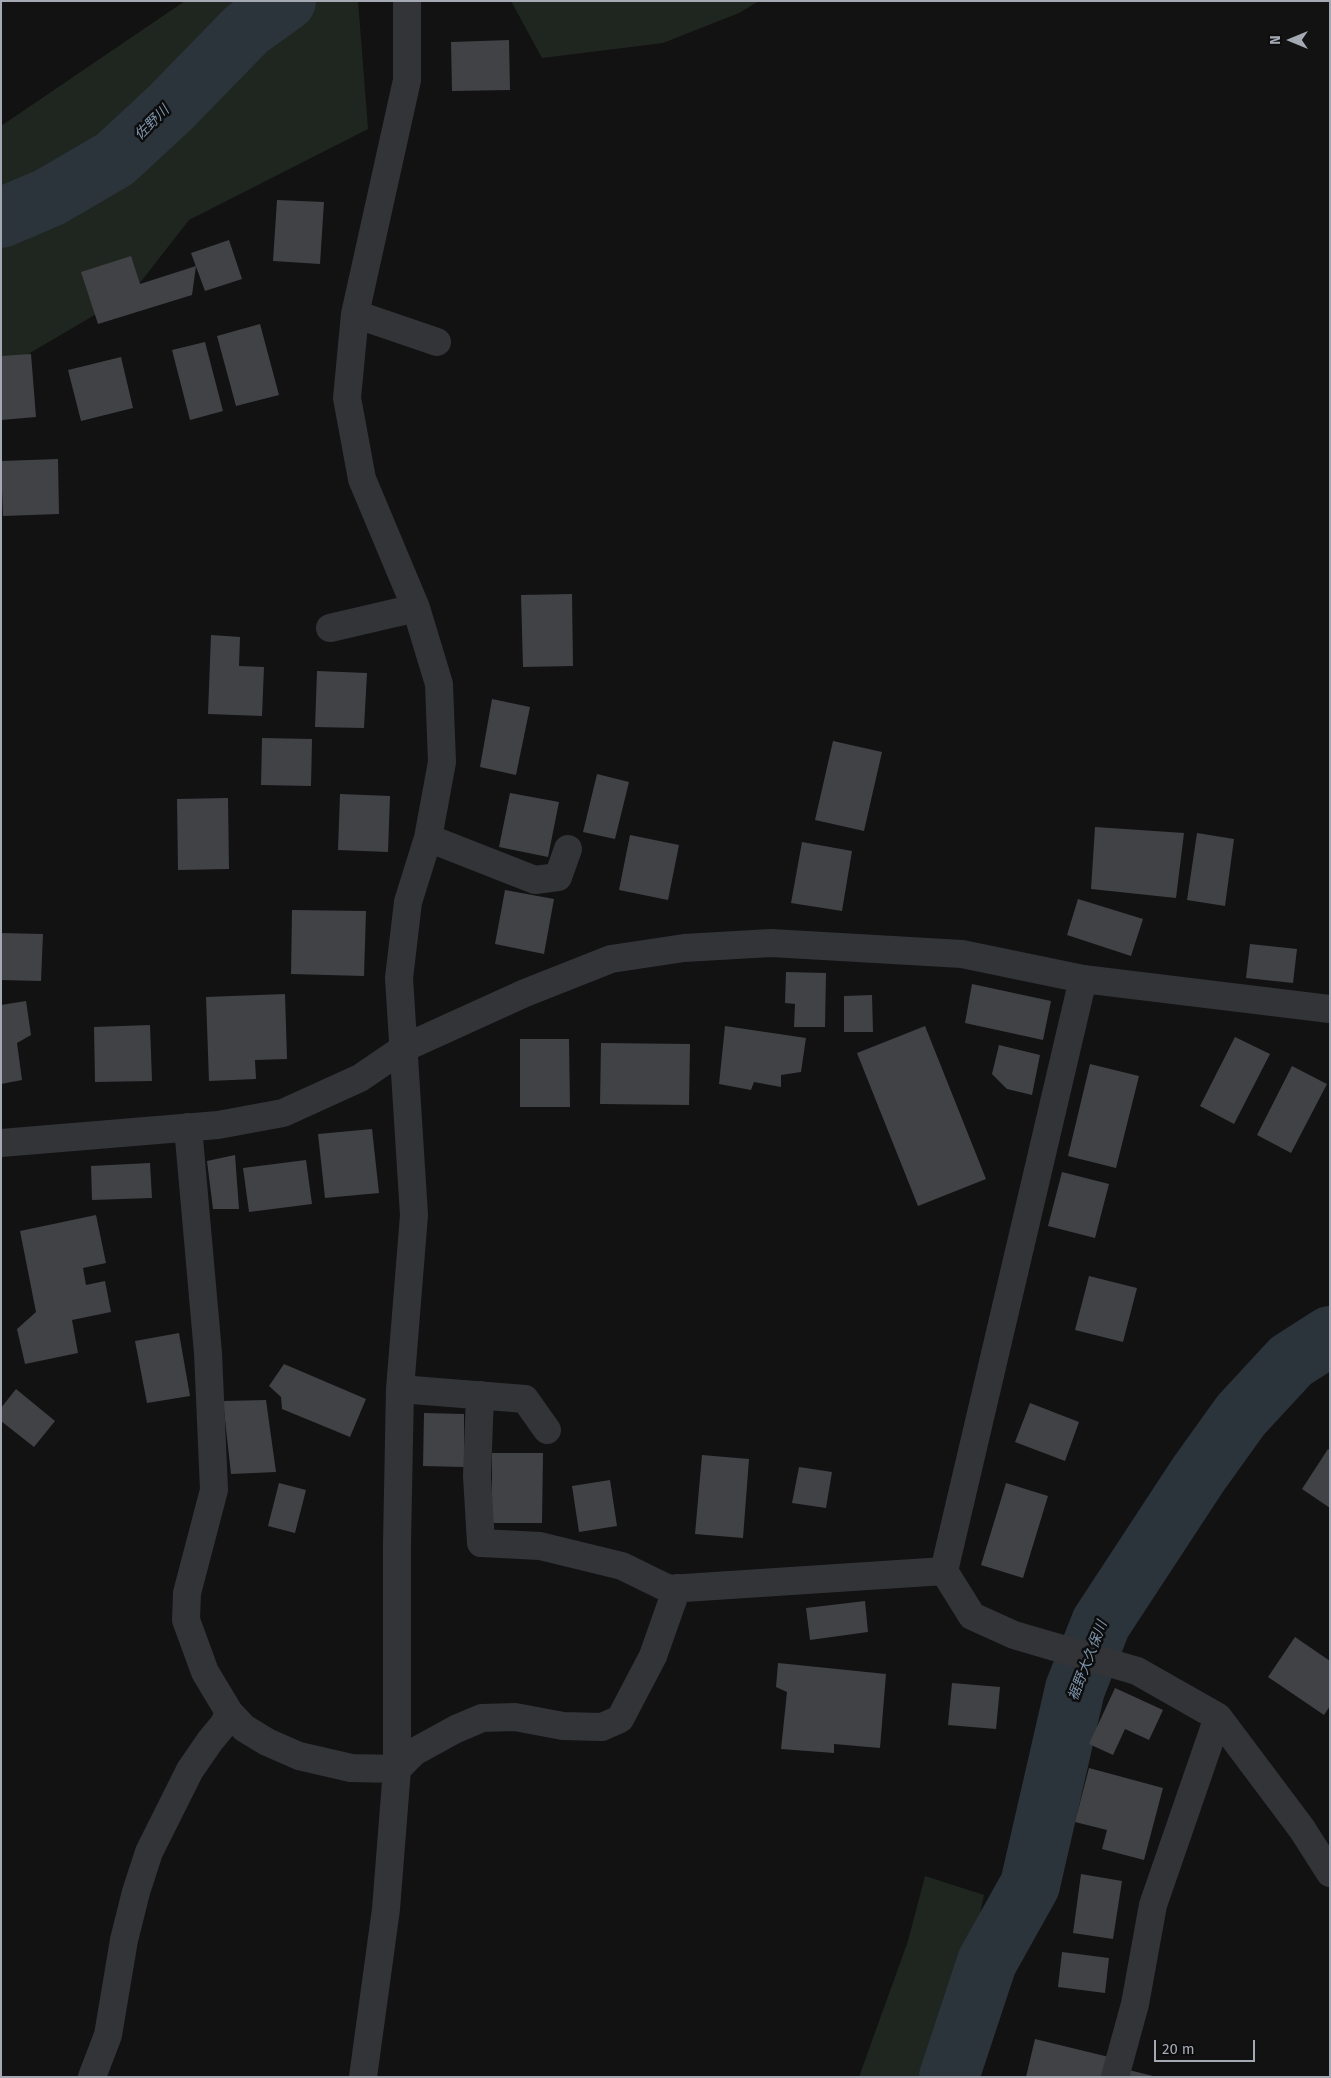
<!DOCTYPE html>
<meta charset="utf-8">
<style>
body{margin:0}
#map{position:relative;width:1331px;height:2078px;overflow:hidden;background:#121213;font-family:"Fira Sans",sans-serif}
canvas{display:block}
.frame{position:absolute;inset:0;border:2px solid #a4a9b3;pointer-events:none}
.north{position:absolute;left:1266px;top:15px;width:50px;height:50px;-webkit-text-stroke:4px #0d0d0e;paint-order:stroke;rotate:270deg;font-size:14px;font-weight:700;line-height:20px;text-align:center;color:#a4a9b3}
.north::after{content:'';display:block;margin:auto;width:18px;height:22px;background:#a4a9b3;clip-path:polygon(50% 0,100% 100%,50% 72%,0 100%)}
.scale{position:absolute;left:1154px;top:2040px;width:101px;height:22px;box-sizing:border-box;border:2px solid #a4a9b3;border-top:0;padding-left:6px;font-size:15px;line-height:18px;white-space:nowrap;color:#a4a9b3;-webkit-text-stroke:4px #0d0d0e;paint-order:stroke}
</style>
<div id="map">
<canvas width="1331" height="2078"></canvas>
<div class="frame"></div>
<div class="north">N</div>
<div class="scale">20 m</div>
</div>
<script>
const context = document.querySelector('canvas').getContext('2d');
context.lineJoin = 'round';
function fill(path, color) {
  context.fillStyle = color;
  context.fill(path, 'evenodd');
}
function stroke(path, color, width, dash) {
  context.strokeStyle = color;
  context.lineWidth = width;
  context.lineCap = dash ? 'butt' : 'round';
  context.setLineDash(dash || []);
  context.stroke(path);
}
function write(font, color, halo, rows, align = 'center') {
  context.font = font + ' "Fira Sans","Noto Sans JP",sans-serif';
  context.lineWidth = 5;
  context.setLineDash([]);
  context.textBaseline = 'middle';
  context.strokeStyle = halo;
  context.fillStyle = color;
  for (const [text, x, y, turn = 0] of rows) {
    context.save();
    context.translate(x, y);
    context.rotate((+turn || 0) * Math.PI / 180);
    context.textAlign = isNaN(turn) ? turn : align;
    if (halo) context.strokeText(text, 0, 0);
    context.fillText(text, 0, 0);
    context.restore();
  }
}
fill(new Path2D(`
 M185,1H358L368,129L189,220L132,293L1,370V126Z
 M511,1H759L739,13L663,43L542,58Z
 M925,1876L984,1895L945,2077H859L908,1941Z`), '#1f261f');
stroke(new Path2D(`
 M1,218L50,197L115,159L170,108L247,29L286,1
 M949,2077L987,1962L1030,1885L1075,1689L1101,1623L1198,1475L1241,1415L1291,1361L1330,1336`), '#2c343b', 60);
fill(new Path2D(`
 M509,40L510,90L452,91L451,42Z
 M277,200L324,202L320,264L273,261Z
 M229,240L242,279L205,291L191,253Z
 M131,256L140,284L196,266L192,295L98,324L81,272Z
 M260,324L279,395L236,406L217,336Z
 M205,342L223,411L190,420L172,350Z
 M31,354L36,417L1,420V356Z
 M121,357L133,408L81,421L68,370Z
 M58,459L59,514L3,516L1,461Z
 M572,594L573,666L523,667L521,595Z
 M211,635L240,637L239,666L264,667L262,716L208,714Z
 M317,671L367,673L364,728L315,727Z
 M492,699L530,707L516,775L480,767Z
 M262,738L312,739L311,786L261,785Z
 M833,741L882,752L864,831L815,820Z
 M597,774L629,782L615,839L583,832Z
 M510,793L559,802L548,857L499,847Z
 M340,794L390,796L388,852L338,850Z
 M228,798L229,869L178,870L177,799Z
 M1095,827L1184,833L1176,898L1091,889Z
 M1197,833L1234,839L1225,906L1187,900Z
 M630,835L679,845L668,900L619,890Z
 M802,842L852,851L842,911L791,903Z
 M505,890L554,899L544,954L495,944Z
 M1078,899L1143,919L1131,956L1067,935Z
 M292,910L366,911L364,976L291,974Z
 M1,933L43,934L41,981L1,980Z
 M1250,944L1297,949L1293,983L1246,978Z
 M786,972L826,973L825,1027H794L795,1004L785,1003Z
 M972,984L1051,1001L1043,1040L965,1023Z
 M285,994L287,1059L255,1060L256,1079L209,1081L206,997Z
 M872,995L873,1032H844V996Z
 M26,1001L31,1035L17,1043L22,1080L1,1084V1005Z
 M150,1025L152,1081L95,1082L94,1027Z
 M725,1026L806,1038L801,1072L781,1075V1087L754,1082L751,1090L719,1084Z
 M925,1026L986,1179L918,1206L857,1053Z
 M1235,1037L1270,1054L1234,1124L1200,1106Z
 M520,1039H569L570,1107H520Z
 M601,1043L690,1044L689,1105L600,1104Z
 M999,1045L1040,1055L1032,1095L1007,1089L992,1074Z
 M1090,1064L1139,1076L1116,1168L1068,1156Z
 M1292,1066L1327,1084L1291,1153L1257,1135Z
 M372,1129L379,1193L325,1198L318,1134Z
 M235,1155L239,1209H213L207,1161Z
 M306,1160L312,1204L249,1212L243,1168Z
 M150,1163L152,1198L92,1200L91,1166Z
 M1062,1172L1109,1184L1095,1238L1048,1226Z
 M96,1215L106,1263L83,1268L86,1285L105,1281L111,1312L72,1320L78,1353L25,1364L17,1329L36,1312L20,1231Z
 M1089,1276L1137,1288L1123,1342L1075,1330Z
 M179,1333L190,1396L147,1403L135,1341Z
 M284,1364L366,1399L350,1437L282,1409L281,1397L269,1386Z
 M16,1389L55,1421L34,1447L1,1421V1408Z
 M266,1400L276,1472L231,1474L223,1401Z
 M1030,1403L1079,1422L1065,1461L1015,1442Z
 M424,1413L464,1414V1467L423,1466Z
 M1328,1449L1330,1450V1508L1302,1489Z
 M492,1453H543L542,1523H492Z
 M702,1455L749,1459L743,1538L695,1534Z
 M799,1467L832,1472L826,1508L792,1503Z
 M610,1480L617,1526L579,1532L572,1486Z
 M279,1483L306,1490L295,1533L268,1526Z
 M1006,1483L1048,1496L1023,1578L981,1565Z
 M865,1601L868,1632L810,1640L806,1608Z
 M1295,1637L1330,1661V1706L1324,1715L1268,1677Z
 M778,1663L886,1674L880,1748L834,1744V1753L781,1749L787,1692L776,1687Z
 M952,1683L1000,1687L996,1729L948,1725Z
 M1115,1688L1163,1710L1149,1740L1125,1729L1113,1755L1089,1744Z
 M1089,1768L1163,1788L1144,1860L1102,1849L1107,1830L1075,1822Z
 M1081,1874L1122,1881L1113,1939L1073,1933Z
 M1062,1952L1109,1958L1105,1993L1058,1987Z
 M1035,2039L1109,2057L1104,2077H1026Z
 M1129,2070L1153,2076V2077H1128Z`), '#414246');
stroke(new Path2D(`
 M355,314L437,342
 M330,628L416,608
 M428,838L535,880L558,877L568,849
 M1083,979L944,1571L972,1616L1014,1635L1137,1671L1218,1717L1302,1829L1330,1873
 M188,1127L208,1353L214,1490L187,1593L186,1620L205,1672L229,1712L244,1728L267,1742L299,1756L351,1768L397,1769L414,1752L456,1729L482,1718L515,1717L563,1726L602,1727L620,1719L653,1656L677,1588
 M1,1143L218,1125L283,1113L360,1078L404,1048L525,993L611,959L684,948L771,943L962,954L1083,979L1330,1009
 M400,1389L525,1399L547,1430
 M480,1395L477,1476L481,1543L540,1546L622,1566L669,1589L944,1571
 M92,2077L108,2035L124,1940L136,1892L149,1852L190,1770L210,1741L224,1724L229,1712
 M363,2077L386,1909L397,1769V1543L400,1389L414,1215L399,978L408,902L428,838L442,762L439,684L416,608L362,479L347,398L355,314L407,80V1
 M1115,2077L1135,2004L1153,1905L1218,1717`), '#333438', 28);
write('italic 14px', '#7d95ac', '#0d0d0e', [
 ["佐野川",152,123,-45],
 ["裾野大久保川",1088,1661,-69]
]);
</script>
